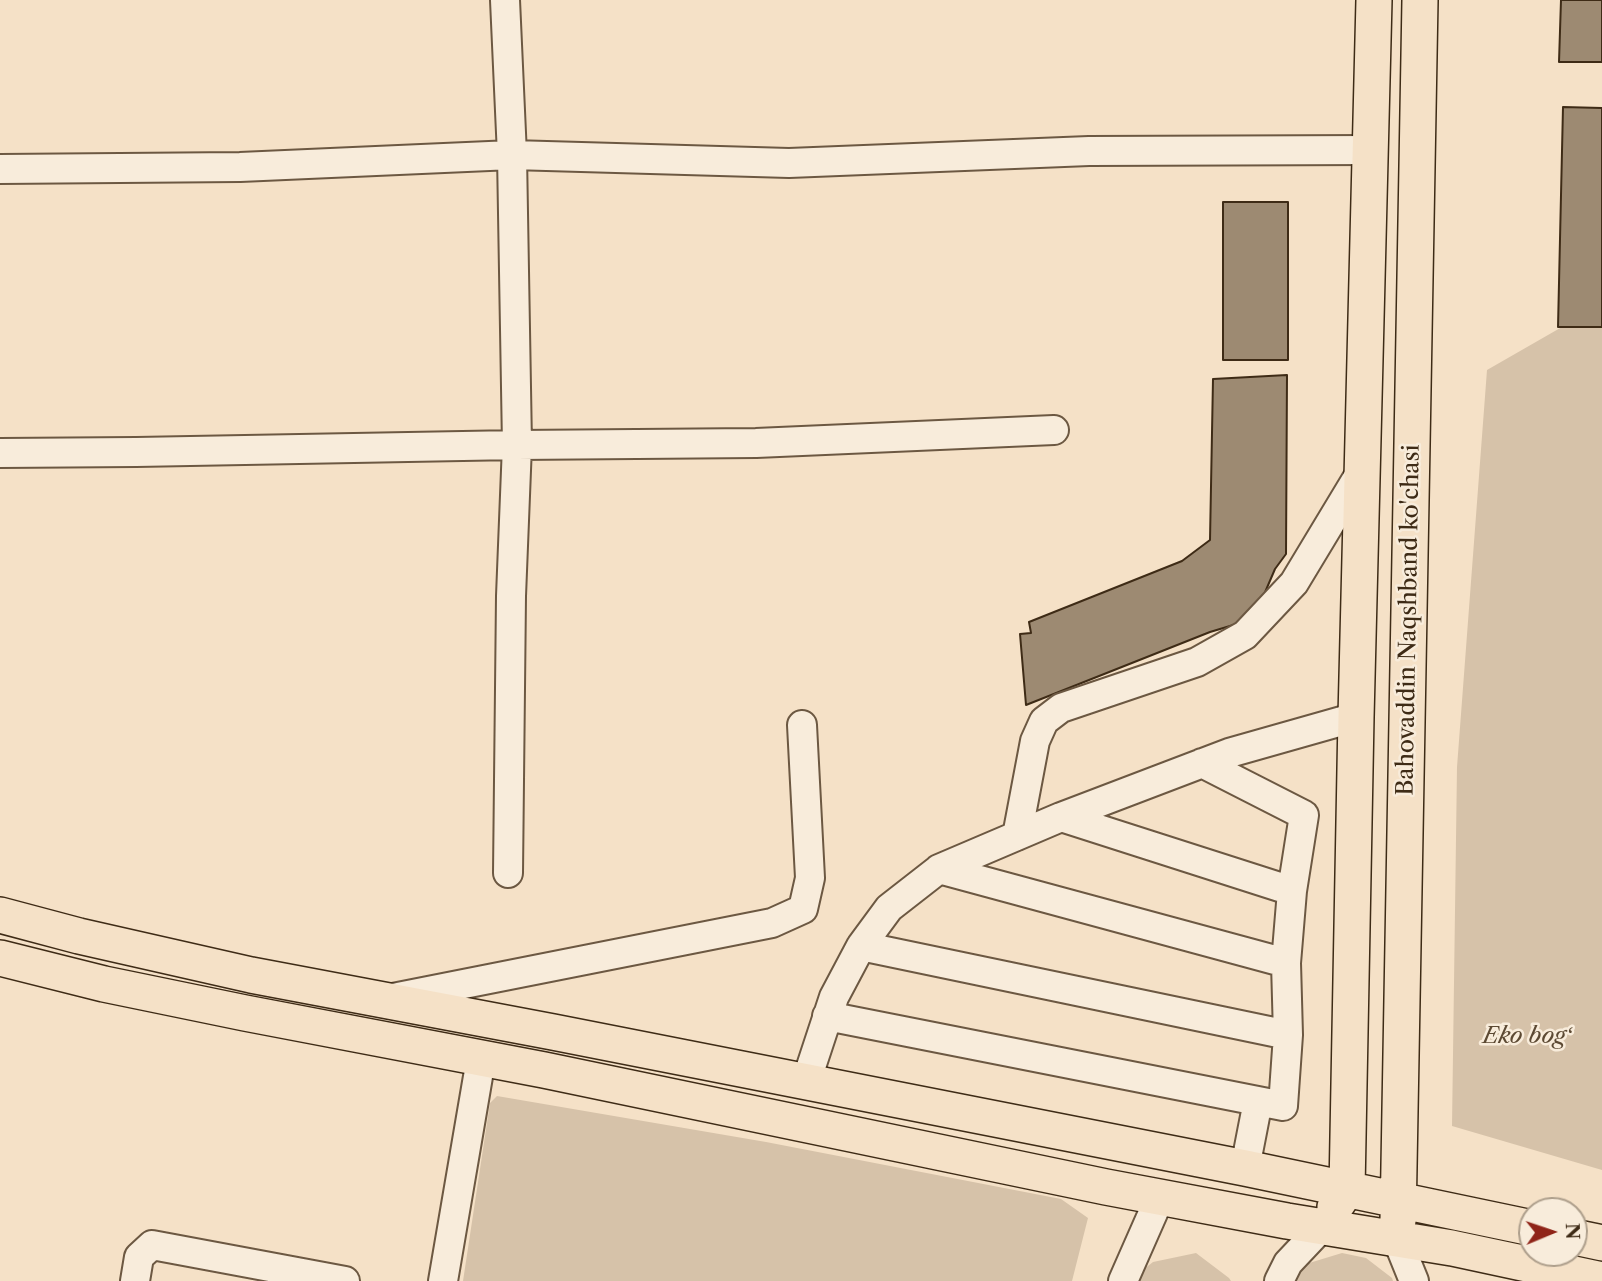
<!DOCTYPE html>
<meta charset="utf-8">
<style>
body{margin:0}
#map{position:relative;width:1602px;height:1281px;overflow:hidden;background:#f5e1c7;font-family:"Libre Caslon Text",serif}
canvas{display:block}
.north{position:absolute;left:1518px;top:1197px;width:70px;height:70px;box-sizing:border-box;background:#f8ecdb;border:2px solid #ae9f8c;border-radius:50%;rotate:88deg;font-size:19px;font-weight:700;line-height:28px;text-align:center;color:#3e2b16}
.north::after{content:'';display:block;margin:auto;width:24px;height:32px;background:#8f2418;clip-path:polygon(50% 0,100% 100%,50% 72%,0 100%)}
</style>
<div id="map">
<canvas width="1602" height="1281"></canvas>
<div class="north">N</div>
</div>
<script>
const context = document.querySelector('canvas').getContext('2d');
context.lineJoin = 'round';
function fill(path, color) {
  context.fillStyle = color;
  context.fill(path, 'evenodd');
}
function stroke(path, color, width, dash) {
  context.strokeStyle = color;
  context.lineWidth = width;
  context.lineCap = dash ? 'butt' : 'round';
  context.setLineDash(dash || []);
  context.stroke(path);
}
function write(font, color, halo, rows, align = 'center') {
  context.font = font + ' "Libre Caslon Text",serif';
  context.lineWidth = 5;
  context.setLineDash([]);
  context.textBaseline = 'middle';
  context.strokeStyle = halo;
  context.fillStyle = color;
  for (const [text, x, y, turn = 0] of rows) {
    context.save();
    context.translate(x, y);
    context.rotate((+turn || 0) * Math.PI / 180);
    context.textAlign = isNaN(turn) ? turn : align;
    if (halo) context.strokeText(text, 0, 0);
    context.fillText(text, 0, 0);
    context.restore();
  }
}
fill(new Path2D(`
 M1602,304V1170L1452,1126L1457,767L1487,370Z
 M497,1096L766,1142L1061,1199L1088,1218L1072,1281H463L490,1103Z
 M1196,1253L1229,1278L1231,1281H1129L1153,1262Z
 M1342,1253L1366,1258L1392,1278L1393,1281H1293L1306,1264Z`), '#d6c2a9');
const building = new Path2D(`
 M1561,0H1602V62H1559Z
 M1563,107L1602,108V327H1558Z
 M1223,202H1288V360H1223Z
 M1287,375L1286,554L1275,569L1263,597L1240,623L1210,632L1026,705L1020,634L1031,633L1029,622L1182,561L1210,540L1213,379Z`);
fill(building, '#9d8a72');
stroke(building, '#3e2b16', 2);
const minor = new Path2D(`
 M505,0L512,155L517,445L511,596L508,873
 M0,169L240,167L512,155L789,163L1089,151L1371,150
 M0,453L136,452L517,445L756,443L1054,430
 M1061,817L1292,891
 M1017,836L1035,741L1044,721L1061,708L1197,662L1245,635L1294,583L1364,467
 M939,869L1286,963
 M861,946L889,908L939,869L1061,817L1229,753L1356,717
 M393,998L772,923L803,909L810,878L802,725
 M827,1016L1283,1106L1288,1035L1286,963L1292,891L1304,815L1202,763
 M806,1082L834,997L861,946L1288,1035
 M1245,1168L1258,1101
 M1397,1239L1414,1281
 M135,1281L139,1257L152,1245L345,1281
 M443,1281L481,1059
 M1123,1281L1160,1197
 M1279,1281L1288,1263L1322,1227`);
const major = new Path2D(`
 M0,915L79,936L251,975L553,1032L1245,1168L1532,1228
 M0,958L104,984L245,1013L544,1070L1106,1187L1287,1221L1452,1248L1602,1280
 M1335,1207L1347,1189L1356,717L1374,0
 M1398,1221L1420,0
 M1574,1237L1602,1243`);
stroke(minor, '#6c5842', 32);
stroke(major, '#3e2b16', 38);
stroke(minor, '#f8ecdb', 28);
stroke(major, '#f5e1c7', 35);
write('23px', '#3e2b16', '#f8ecdb', [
 ["Bahovaddin Naqshband ko'chasi",1409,620,-89]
]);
write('italic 23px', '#5c4933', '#f8ecdb', [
 ["Eko bogʻ",1528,1036]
]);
</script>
